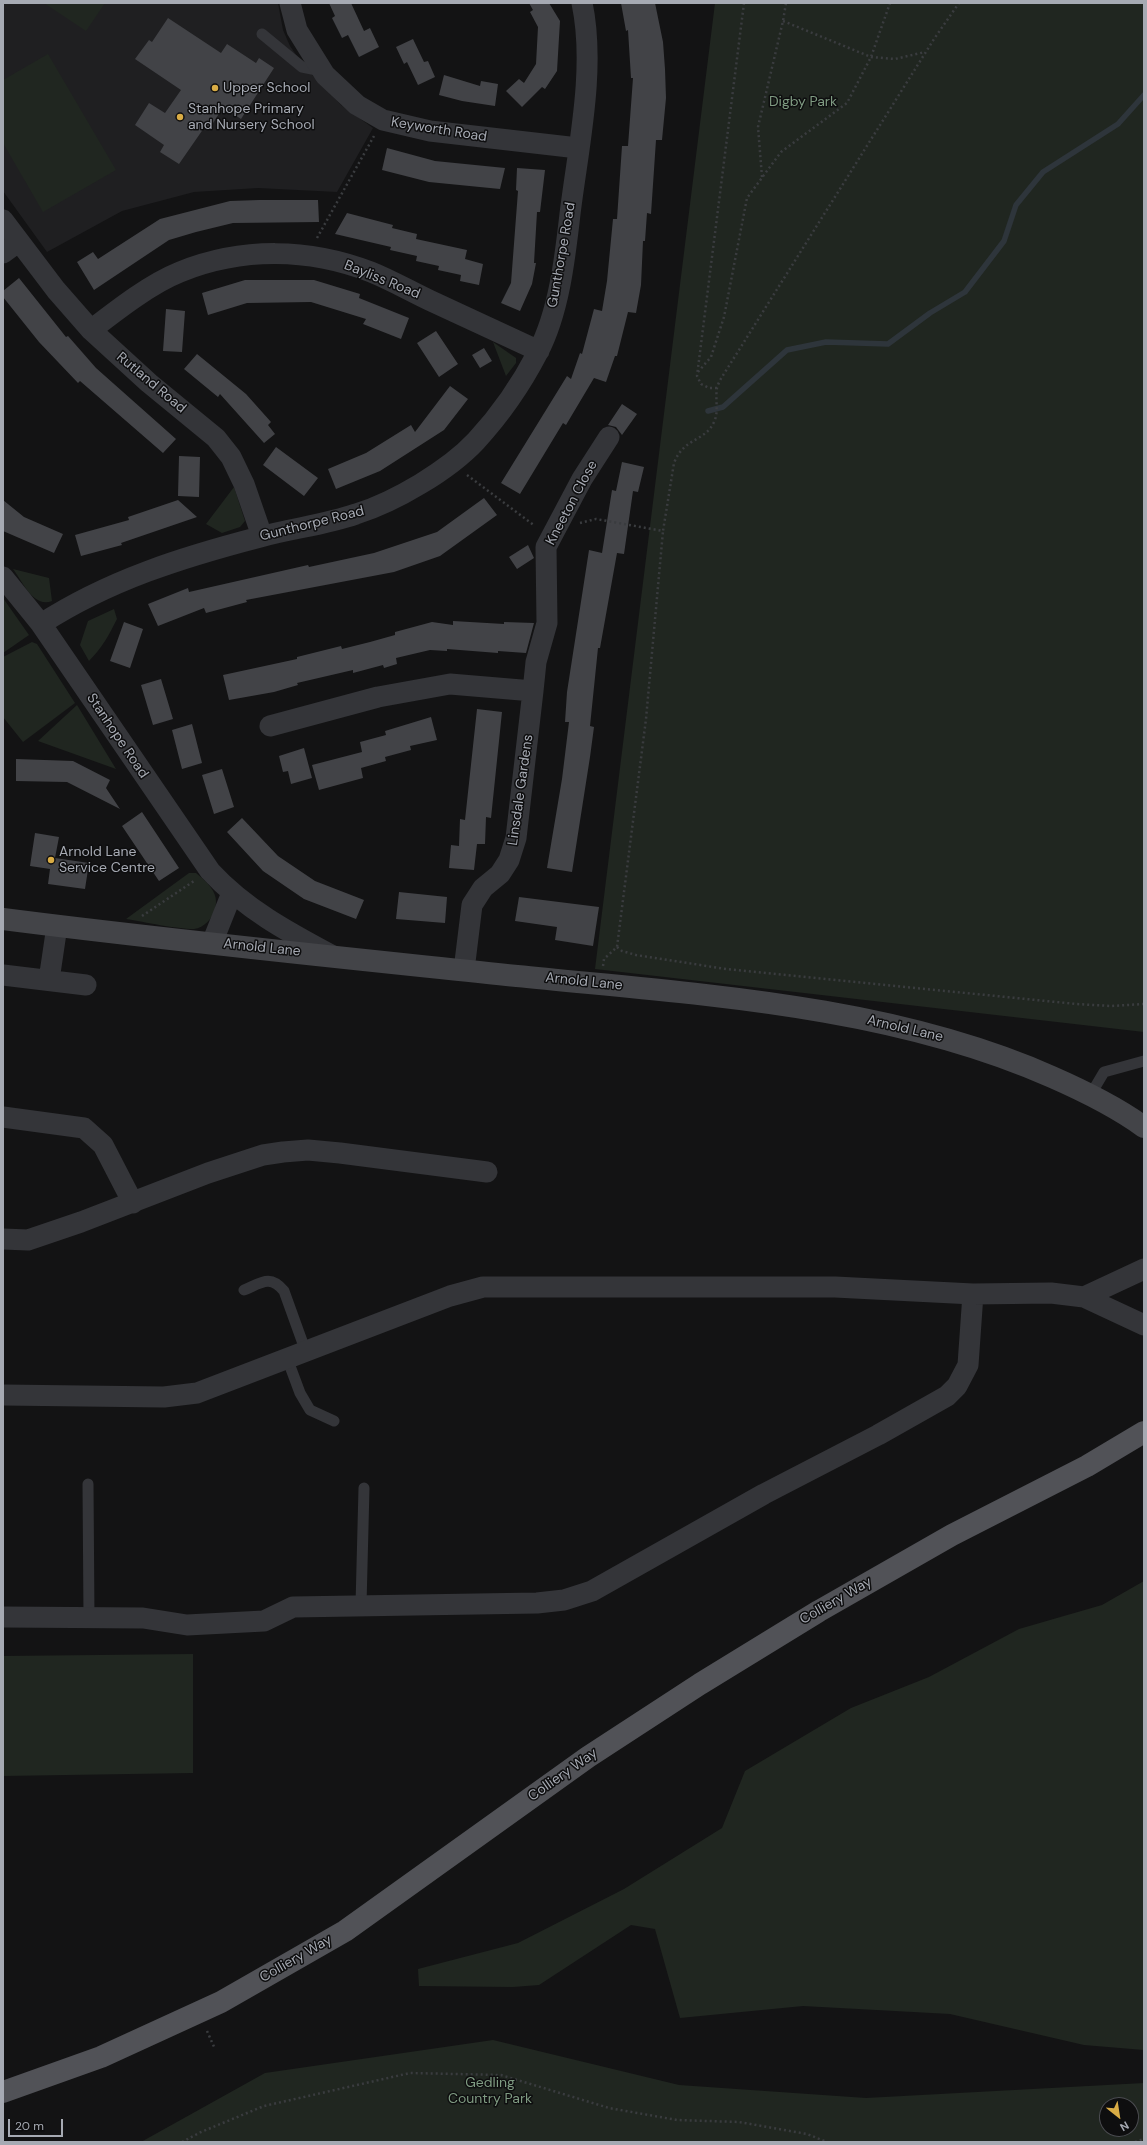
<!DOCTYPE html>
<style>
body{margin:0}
#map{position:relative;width:1147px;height:2145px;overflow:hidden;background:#131314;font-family:"DM Sans",sans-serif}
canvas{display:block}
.frame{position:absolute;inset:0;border:4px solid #a6aab3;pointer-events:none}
.north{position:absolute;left:1099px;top:2097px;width:40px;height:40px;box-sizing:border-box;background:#0e0e0f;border:1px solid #4b4c51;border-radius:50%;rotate:150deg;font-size:11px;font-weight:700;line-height:16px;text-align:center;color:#a6aab3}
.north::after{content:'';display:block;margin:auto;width:14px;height:18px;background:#d9ac45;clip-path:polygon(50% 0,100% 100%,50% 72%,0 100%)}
.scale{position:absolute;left:8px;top:2119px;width:55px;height:18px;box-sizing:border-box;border:2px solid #a6aab3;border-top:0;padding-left:5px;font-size:12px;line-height:14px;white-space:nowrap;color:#a6aab3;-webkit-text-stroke:3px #0e0e0f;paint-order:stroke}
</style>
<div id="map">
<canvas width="1147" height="2145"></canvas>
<div class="frame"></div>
<div class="north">N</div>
<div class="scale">20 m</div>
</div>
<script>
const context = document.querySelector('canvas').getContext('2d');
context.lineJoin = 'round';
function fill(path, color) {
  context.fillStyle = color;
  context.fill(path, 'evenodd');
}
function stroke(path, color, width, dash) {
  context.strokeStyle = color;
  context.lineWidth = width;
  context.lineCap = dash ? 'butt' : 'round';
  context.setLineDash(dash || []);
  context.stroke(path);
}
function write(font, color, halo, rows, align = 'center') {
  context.font = font + ' "DM Sans",sans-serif';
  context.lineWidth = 3;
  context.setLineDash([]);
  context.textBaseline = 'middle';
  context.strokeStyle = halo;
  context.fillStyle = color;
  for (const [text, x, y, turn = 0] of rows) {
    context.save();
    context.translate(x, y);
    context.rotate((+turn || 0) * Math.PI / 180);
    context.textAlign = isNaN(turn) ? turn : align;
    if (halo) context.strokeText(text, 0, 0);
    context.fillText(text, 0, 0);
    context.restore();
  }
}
fill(new Path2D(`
 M3,3H278L283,30L290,46L303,65L341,105L373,128L337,192L258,188L194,192L122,211L47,252L3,191Z`), '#1f1f21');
fill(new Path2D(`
 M44,3H105L86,31Z
 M715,3H1144V1032L595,969Z
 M48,54L116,170L43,212L3,143V80Z
 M493,342L516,358V363L506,376Z
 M234,487L245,521L240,527L222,533L206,524Z
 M13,569L49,578L52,601C33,608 23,582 13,569Z
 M3,598L29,635L3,653Z
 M114,609L117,619C109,635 102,648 89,661L80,645L88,621Z
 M32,642L37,644L75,703L23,742L3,717V657Z
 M77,705L116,769L38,741Z
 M189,873H196C207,882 220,893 215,909C213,918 204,928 194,929C176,929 145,922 126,919Z
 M1144,1581V2050L1084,2045L950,2014L803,2006L680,2018L655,1929L631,1925L539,1985L513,1987L419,1986L418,1969L518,1943L624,1889L722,1828L745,1771L851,1708L929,1677L1019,1629L1102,1605Z
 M193,1654V1773L3,1776V1656Z
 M493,2040L679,2085L866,2098L1144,2083V2142H141L265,2073ZM1107,2105H1131V2129H1107Z`), '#202620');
stroke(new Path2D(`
 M708,411L723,407L787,350L826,342L888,344L930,313L965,292L1004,241L1016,205L1043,172L1118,124L1144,95`), '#2e353b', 5.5);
fill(new Path2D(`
 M329,3H351L364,31L370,28L379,47L359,57L348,35L342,38L332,18L335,16Z
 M529,3H549L560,21L557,71L545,89L542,87L522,107L506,91L519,79L524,83L536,64L538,27L530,12L533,10Z
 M621,3H655L663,42L665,69L666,98L662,140H656L651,214L647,213L645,241H643L641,285L636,313L628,312L617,356H615L606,382L594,378L566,425L563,423L520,494L501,483L567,376L571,379L580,353L582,354L594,309L602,311L607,281L613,219H617L622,146H628L633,78H631L628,30L626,31Z
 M168,18L221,53L227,44L256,63L259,58L274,68L241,119L223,107L210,128L206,125L179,164L160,152L164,145L135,125L149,103L165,113L181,90L135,59L149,40L152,42Z
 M413,39L424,62L428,61L435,77L418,85L407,62L404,64L396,47Z
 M444,75L480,86L481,81L498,84L495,106L462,101L439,95Z
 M387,148L435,161L505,168L500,189L429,182L382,170Z
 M517,168L545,170L540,212H537L534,263H536L532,284L520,311L501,303L511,283L518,191L516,190Z
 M259,200H318L319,222L233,223L196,232L169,240L94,290L77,262L93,252L98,259L160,219L230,201Z
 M347,213L393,225L392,228L417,234L416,239L467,250L465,259L483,264L479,285L460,281L461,275L438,270L439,266L416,261L417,256L390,250L391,247L335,234Z
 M19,278L66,337L68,336L96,368L176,439L163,453L80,381L78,383L39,342L3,297V291Z
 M245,280H314L360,294L359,298L409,318L401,339L363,324L366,319L311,302L247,303L208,315L202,293Z
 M166,309L185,311L182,352L163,351Z
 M436,331L458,364L439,377L417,343Z
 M484,348L492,361L480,368L472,355Z
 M197,354L246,394L271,422L268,425L275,434L264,443L220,394L218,397L184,369Z
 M450,386L468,399L444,430L380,471L336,489L328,469L366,453L411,425L415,432Z
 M622,404L637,414L622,435L616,427L608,425Z
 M276,447L318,478L304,496L263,465Z
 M179,456L200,457L199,497L178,496Z
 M622,462L644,467L638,492L633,491L624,554L617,553L600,648H598L590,726L594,727L590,757L572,872L547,868L562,779L569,722H565L567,692L589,550L602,553L612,490L616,491Z
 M484,498L497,515L440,556L394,572L246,600L247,602L206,613L204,608L158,626L148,604L188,588L189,592L308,565L309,567L374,553L437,532Z
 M3,500L24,517L63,534L54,553L3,531Z
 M178,500L197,517L121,543L122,545L81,556L75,535L129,520L128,517Z
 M528,545L534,558L517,569L509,557Z
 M453,621L504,624V622L534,623L526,653L498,651V653L447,649V651L430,650L396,658L397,664L384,668L383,665L353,673V670L297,683L298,685L274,692L229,700L223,675L297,659V657L341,646L342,649L370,642L395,635V632L432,622L453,625Z
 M124,622L143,629L130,668L110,661Z
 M161,679L173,719L153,725L141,685Z
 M477,709L502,712L491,818L486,817L485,844H477L474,870L449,868L451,845L459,846L460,819L465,820Z
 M431,717L437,740L410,746L411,750L385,757L386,761L361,768L363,778L319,790L312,765L362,752L360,742L386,735L385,731Z
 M192,724L202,763L182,769L172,730Z
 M304,748L312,778L291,784L288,771L283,772L279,756Z
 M16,759L73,761L110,780L106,788L120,809L67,782L16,781Z
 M222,769L234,807L214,814L202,775Z
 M142,812L179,868L159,881L122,826Z
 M242,818L278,856L315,881L364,900L356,919L304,899L263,871L227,832Z
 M35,833L59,837L55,858L89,863L85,889L48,884L50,869L30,866Z
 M399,892L447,897L445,923L396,919Z
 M519,897L599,907L593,946L555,940L557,927L515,921Z`), '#424347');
stroke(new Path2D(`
 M783,21L871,57L895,59L925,52
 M762,177L758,127L783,21L786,3
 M317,238L374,136
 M698,372L711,357L724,317L747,198L781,152L847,103L871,57L890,3
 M717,388H709L701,384L697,376L744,3
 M467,475L535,526
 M580,523L596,519L663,531L674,463C684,437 705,442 714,422C719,412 715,399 717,388C718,384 720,380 722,377L934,39L959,3
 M142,916L194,881
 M617,947L622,951L636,955L726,969L1076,1004L1111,1006L1144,1004
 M603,966L604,959L617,947L646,719L663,531
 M207,2031L215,2049
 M182,2142L201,2132L264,2106L410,2073L501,2075L609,2108L677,2120L739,2122L807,2134L827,2142
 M1135,2142L1144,2139`), '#3a3c3f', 2.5, [2, 3]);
stroke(new Path2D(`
 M262,34L302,67L322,71
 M1091,1094L1104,1072L1144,1061
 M244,1290C261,1283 270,1274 284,1291L306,1352
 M287,1358L300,1393L310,1410L334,1421
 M88,1484L89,1618
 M361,1605L364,1488`), '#343539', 11);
stroke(new Path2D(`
 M290,3L297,30L325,75L357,105L383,120L430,131L578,148
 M3,220L56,290L91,330L149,383L216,438L231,457L244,484L262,536
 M3,253L18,242
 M91,330C117,310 150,284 180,272C242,247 309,248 371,272C391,280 410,291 429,300C466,317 502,334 539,351
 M3,577L41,624L210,871C245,909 288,932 333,956
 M41,624C109,580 183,557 260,537C292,528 325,525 356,514C395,502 449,470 476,441C500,415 522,383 538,352C559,312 565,258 570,214C578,148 596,69 582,3
 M533,691L536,662L547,623L546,547L582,479L609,437
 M270,726L378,697L450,684L533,691L516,838L509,860L500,874L483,888L472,905L464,970
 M212,943L232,893
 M3,975L86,985
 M49,980L57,926
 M3,1117L84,1128L103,1145L133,1203
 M3,1239L28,1240L81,1222L208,1173L263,1155L283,1152L308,1150L340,1153L487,1172
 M1084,1297L1144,1269
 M3,1395L164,1397L197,1393L450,1296L483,1287H835L973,1294L1051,1293L1084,1297L1144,1325
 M3,1617L143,1618L187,1625L264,1621L293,1607L537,1603L564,1600L592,1591L764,1494L878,1435L947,1396L957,1386L968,1365L973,1294`), '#343539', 21);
stroke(new Path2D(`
 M3,919C174,941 346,958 517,976C693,994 888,1004 1052,1077C1084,1091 1115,1106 1144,1127`), '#434448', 22);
stroke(new Path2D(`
 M3,2092L101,2057L221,2002L345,1931L588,1757L700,1684L819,1611L952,1535L1087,1466L1144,1432`), '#515257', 22);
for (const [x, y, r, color] of [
 [215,88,4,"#d9ac45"],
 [180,117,4,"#d9ac45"],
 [51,860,4,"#d9ac45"]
]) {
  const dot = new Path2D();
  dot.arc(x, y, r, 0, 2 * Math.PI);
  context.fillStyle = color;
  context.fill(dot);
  stroke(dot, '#0e0e0f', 1.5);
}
write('14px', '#a6aab3', '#0e0e0f', [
 ["Upper School",223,88],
 ["Stanhope Primary",188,109],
 ["and Nursery School",188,125],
 ["Arnold Lane",59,852],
 ["Service Centre",59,868]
], 'left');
write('14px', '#7f9b82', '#0e0e0f', [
 ["Digby Park",803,102],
 ["Gedling",490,2083],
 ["Country Park",490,2099]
]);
write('14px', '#a6aab3', '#0e0e0f', [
 ["Keyworth Road",439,130,9],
 ["Gunthorpe Road",562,255,-80],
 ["Bayliss Road",382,280,22],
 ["Rutland Road",151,383,40],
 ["Kneeton Close",572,503,-62],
 ["Gunthorpe Road",312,524,-14],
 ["Stanhope Road",117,736,56],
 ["Linsdale Gardens",521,790,-82],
 ["Arnold Lane",262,948,6],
 ["Arnold Lane",584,982,6],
 ["Arnold Lane",905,1029,13],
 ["Colliery Way",836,1601,-30],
 ["Colliery Way",563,1775,-35],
 ["Colliery Way",296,1959,-30]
]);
</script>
